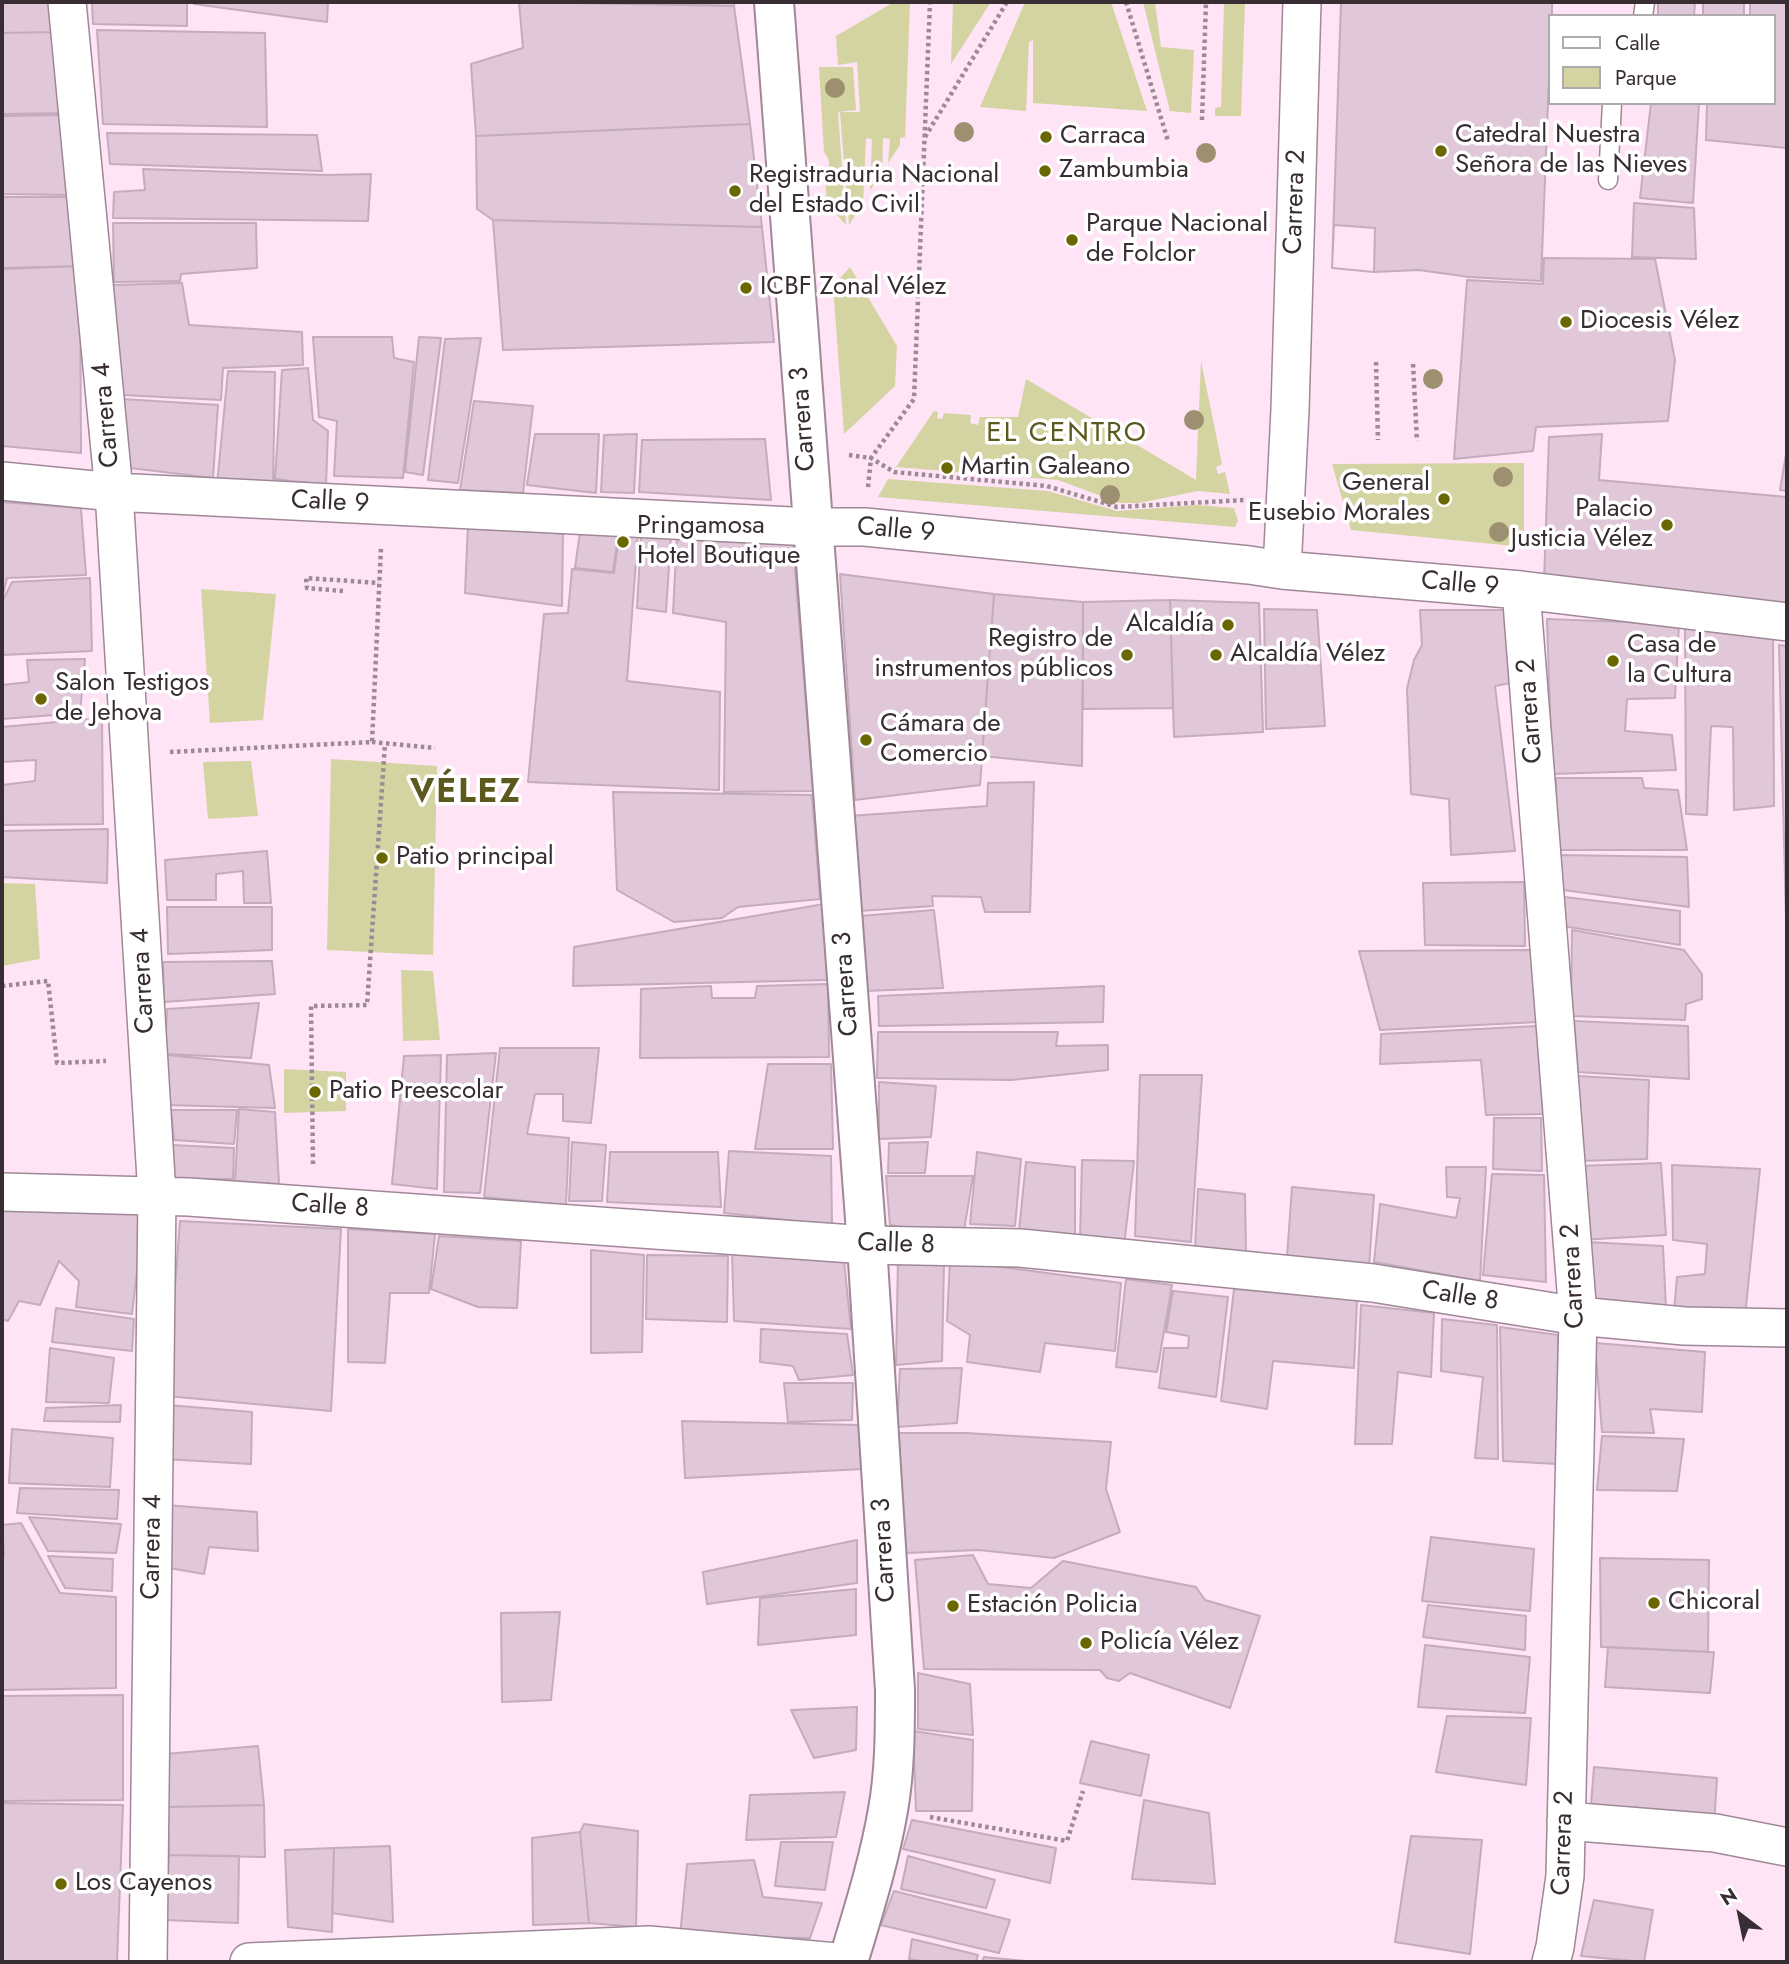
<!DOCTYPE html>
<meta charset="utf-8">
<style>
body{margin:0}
#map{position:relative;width:1789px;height:1964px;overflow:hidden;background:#fee4f5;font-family:Jost,sans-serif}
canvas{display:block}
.frame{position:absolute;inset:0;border:4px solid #372d33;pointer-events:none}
.legend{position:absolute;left:1548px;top:14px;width:228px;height:91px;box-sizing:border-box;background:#fff;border:2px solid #afabad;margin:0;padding:9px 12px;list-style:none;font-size:21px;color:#372d33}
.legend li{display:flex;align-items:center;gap:14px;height:35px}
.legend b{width:35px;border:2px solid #afabad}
.north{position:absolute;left:1705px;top:1880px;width:70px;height:70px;-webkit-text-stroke:5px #fff;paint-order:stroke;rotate:328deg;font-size:19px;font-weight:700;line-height:28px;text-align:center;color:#372d33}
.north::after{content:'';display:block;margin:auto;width:24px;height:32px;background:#372d33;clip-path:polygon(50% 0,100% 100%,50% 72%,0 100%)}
</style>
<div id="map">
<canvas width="1789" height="1964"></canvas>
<div class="frame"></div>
<ul class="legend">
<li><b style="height:9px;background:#fff"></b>Calle</li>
<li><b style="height:19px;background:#d4d4a3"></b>Parque</li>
</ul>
<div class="north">N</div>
</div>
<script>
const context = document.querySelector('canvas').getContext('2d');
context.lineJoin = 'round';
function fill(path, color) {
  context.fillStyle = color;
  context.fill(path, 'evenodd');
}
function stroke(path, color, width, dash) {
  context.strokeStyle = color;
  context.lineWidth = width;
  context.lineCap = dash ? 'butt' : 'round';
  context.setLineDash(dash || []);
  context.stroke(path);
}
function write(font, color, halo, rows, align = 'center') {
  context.font = font + ' Jost,sans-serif';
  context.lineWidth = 7;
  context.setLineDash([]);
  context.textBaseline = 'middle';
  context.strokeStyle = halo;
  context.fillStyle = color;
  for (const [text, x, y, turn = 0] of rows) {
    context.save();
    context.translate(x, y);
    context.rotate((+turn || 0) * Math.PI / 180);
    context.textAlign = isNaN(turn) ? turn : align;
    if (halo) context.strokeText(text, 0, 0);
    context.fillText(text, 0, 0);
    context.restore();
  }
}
fill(new Path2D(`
 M894,2H910L905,137L900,138V145L888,163L890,139L883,138L882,173L870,190L872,139L866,138L863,203L849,225L840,112H860L857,62L838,65L836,36Z
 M953,2H991L951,64Z
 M1025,2H1111L1147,111L1033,103V40L1029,42L1026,111L980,107Z
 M1143,2H1155L1161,47L1194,50L1191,113L1170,111Z
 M1224,2H1245L1241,116H1215V108L1221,107Z
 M819,67H853L856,110L838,112L846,225L827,204L825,173C831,166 830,159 824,152Z
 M850,267L897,346L895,386L844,434L833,286Z
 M1201,361L1222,464L1216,467L1218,474L1225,472L1230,494L1198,491L1139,503H1120L1058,480L896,467L934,411L938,412L937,418L942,419L944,413L971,415L970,423L978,425L980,417H1018L1026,379L1196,480Z
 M1524,463V547L1351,530L1332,464Z
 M888,479L1048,491L1117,511L1198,505L1234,508L1238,521L1235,527L878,497Z
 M201,589L276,594L263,720L210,723Z
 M331,759L437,766L433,955L327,950Z
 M251,761L258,816L208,819L203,762Z
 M2,883L35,884L40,959L2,966Z
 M401,970L433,971L440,1040L403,1041Z
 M284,1069L346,1072V1111L284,1113Z`), '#d4d4a3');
const building = new Path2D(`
 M2,2H49L54,32L2,33Z
 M92,2H187V26L93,24Z
 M194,2H328L327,22L194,4Z
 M519,2L734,6L750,124L476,136L471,64L523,48Z
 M663,2H735L734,6L663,4Z
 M1341,2H1552V16H1549V77L1541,281L1469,277L1419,270L1374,272L1332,268Z
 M1658,2H1695L1694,16H1658Z
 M1703,2H1744V16H1703Z
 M1750,2H1787V148L1706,140L1707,103H1773V16H1750Z
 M97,30L265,33L267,127L103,124Z
 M54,32L64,113L2,114V33Z
 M1651,103H1699L1693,203L1640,198Z
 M65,115L73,195L2,194V116Z
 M750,124L762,227L493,220L477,209L476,136Z
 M107,133L317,135L322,171L110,164Z
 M143,169L327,175L371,174L368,221L113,218L114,192L145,190Z
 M2,197H74L80,266L2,268Z
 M1634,203L1694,208L1696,259L1632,257Z
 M493,220L762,227L774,342L503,350Z
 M113,223H256L257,268L181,274L180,281L114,282Z
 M1334,225L1375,228L1374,272L1332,268Z
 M1544,258L1655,259L1675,360L1668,421L1536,427L1533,451L1454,459L1467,280L1543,284Z
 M80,266L81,453L2,446V269Z
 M182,283L189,325L302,332L303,365L223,368L221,400L122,395L113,285Z
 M313,337H392L394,358L414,362L403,478L334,476L337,421L319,417Z
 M419,337L441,338L423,475L405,472Z
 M481,338L458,483L428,480L445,339Z
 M308,368L313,420L328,431L326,485L275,479L282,370Z
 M228,371L275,372L273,487L217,485Z
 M123,399L218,405L213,478L122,467Z
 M474,401L533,406L523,493L460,490Z
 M535,434H599L596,493L527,485Z
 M637,434L634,493L601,492L604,435Z
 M1602,434L1599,480L1787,497V605L1544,582L1549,437Z
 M765,439L771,500L639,492L642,440Z
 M1787,448V491L1780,490Z
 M2,502L81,508L86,575L7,578L2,599Z
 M468,525L563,534L562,606L465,593Z
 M581,525L619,530L613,572L575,568Z
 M620,528L638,534L627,681L720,692L719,790L528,782L544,614L568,613L572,569L614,573Z
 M677,535L793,545L813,791L724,792L726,622L673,613Z
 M641,536H671L666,612L637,608Z
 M840,574L994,594L980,785L855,800Z
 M90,578L92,651L2,655V602L12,582Z
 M994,594L1083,602L1082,766L982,756Z
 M1170,600L1259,603L1263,732L1174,737Z
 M1170,600L1173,708L1083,709V602Z
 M1264,609L1317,610L1325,726L1266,729Z
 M1420,610H1507L1511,683L1495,686L1515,851L1451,855L1449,799L1411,794L1407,689L1414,660L1422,645Z
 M1547,619L1679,624L1675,698L1627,699L1625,731L1672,735L1676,770L1552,774Z
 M1685,626L1773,635L1774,806L1734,810L1733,727L1711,726L1707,815L1686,814Z
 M1779,645L1787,646V958Z
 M85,659L80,713L2,719V685L29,682L27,660Z
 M102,718L103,824L2,825V785L35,781L36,760L2,762V727Z
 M1556,778H1642L1644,788L1678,790L1687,850H1557Z
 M1034,782L1030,912H985L981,897L932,896L933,906L859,911L850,816L987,806L988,783Z
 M613,792L812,795L820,899L738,907L722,918L674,922L617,890Z
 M108,829L107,883L2,877V831Z
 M267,851L271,903H244L243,871L216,874V900H167L165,860Z
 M1557,855L1687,857L1689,907L1556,889Z
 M1524,882L1525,946L1425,945L1423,883Z
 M1556,896L1680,911V945L1556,925Z
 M824,904L827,980L573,986L574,947Z
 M167,907H272V950L168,954Z
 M934,910L943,988L864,991L860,916Z
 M1572,930L1684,950L1702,974V999L1686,1004L1685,1020L1571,1016Z
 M1532,950L1538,1022L1380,1030L1359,951Z
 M272,961L275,994L164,1002L163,962Z
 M828,984L829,1057L640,1058L641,989L711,986L712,998H755L757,986Z
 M1104,986L1103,1022L879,1026L878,996Z
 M259,1003L251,1058L165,1054L167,1009Z
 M1574,1021L1688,1026L1689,1079L1578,1072Z
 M1537,1026L1543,1114L1486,1115L1481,1060L1380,1064L1381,1034Z
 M878,1032H1058L1056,1046L1108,1045V1070L1011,1080L877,1078Z
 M500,1048H599L591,1123L563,1121V1094H535L527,1134L569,1138L566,1205L484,1197Z
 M496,1053L480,1193L444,1192L447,1055Z
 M167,1055L269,1065L275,1108L166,1105Z
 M441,1055L437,1189L392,1184L404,1056Z
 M768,1064H831L833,1149H755Z
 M1140,1075H1202L1191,1242L1135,1236Z
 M1578,1076L1649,1080L1647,1159L1578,1161Z
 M879,1082L936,1086L931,1137L879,1139Z
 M239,1109L275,1112L279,1184L235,1181Z
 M171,1110H237L234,1144L174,1140Z
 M1494,1118H1541L1542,1171L1493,1169Z
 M572,1142L606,1145L602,1201H569Z
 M928,1142L925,1173H888L889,1143Z
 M172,1145L234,1148L233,1179H173Z
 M729,1151L831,1156L832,1225L724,1213Z
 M610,1152H718L721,1207L607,1202Z
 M977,1152L1021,1159L1015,1226L970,1224Z
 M1082,1160L1134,1161L1124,1246L1080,1241Z
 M1026,1162L1075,1167V1238L1019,1231Z
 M1661,1163L1666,1235L1580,1240L1579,1166Z
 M1672,1165L1760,1169L1745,1316L1674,1311L1677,1277L1705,1274L1707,1244L1673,1240Z
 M1446,1167H1486L1480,1281L1374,1262L1380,1204L1456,1218L1460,1198L1447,1197Z
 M1492,1174L1544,1175L1546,1282L1483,1275Z
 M886,1176H973L963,1236L890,1225Z
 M1292,1187L1374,1195L1369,1267L1287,1257Z
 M1198,1189L1245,1194L1246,1254L1195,1249Z
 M2,1207L144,1209L132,1314L76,1307L79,1281L59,1261L40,1305L19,1301L8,1321L2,1319Z
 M180,1221L341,1229L331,1411L167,1396Z
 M348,1229L435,1234L429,1293H390L385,1363L348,1362Z
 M439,1236L521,1241L517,1308L478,1307L431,1289Z
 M1587,1242L1663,1246L1666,1309L1591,1310Z
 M591,1250L644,1255L642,1352L591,1353Z
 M732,1252L844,1261L851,1329L734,1321Z
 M647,1255L728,1256L727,1322L646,1319Z
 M898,1259L944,1263L942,1361L896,1365Z
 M950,1260L1121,1283L1115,1351L1045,1343L1040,1372L967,1362L970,1335L947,1321Z
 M1126,1279L1172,1285L1157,1372L1116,1367Z
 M1234,1289L1357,1299L1354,1368L1273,1361L1267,1409L1221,1401Z
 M1173,1291L1228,1297L1216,1397L1159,1388L1164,1348H1188L1189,1336L1166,1332Z
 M1361,1305L1434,1313L1431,1377L1398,1372L1392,1444H1355Z
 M56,1308L134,1319L132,1351L52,1342Z
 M1442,1319L1497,1325L1498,1459L1475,1458L1483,1377L1441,1371Z
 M1500,1327L1558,1335L1557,1464L1503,1461Z
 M761,1329L847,1334L853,1375L799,1380L793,1366L760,1362Z
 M1595,1343L1705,1352L1702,1412L1650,1409L1654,1433L1602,1432Z
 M50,1348L114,1358L109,1403L46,1402Z
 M962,1368L957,1423L897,1427L900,1369Z
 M784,1383H853L852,1420L788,1422Z
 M121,1405L120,1422L44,1421L46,1408Z
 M168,1405L252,1412L251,1464L164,1459Z
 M682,1421L858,1425L863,1469L685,1478Z
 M12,1429L113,1438L110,1487L9,1483Z
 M898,1433H966L1111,1442L1106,1489L1120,1532L1054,1558L979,1550L905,1553Z
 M1602,1436L1684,1439L1677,1491L1597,1490Z
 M20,1488L119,1490L117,1519L17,1513Z
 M165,1505L257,1512L258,1551L209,1547L204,1574L163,1567Z
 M29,1517L121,1524L116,1553L48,1551Z
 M21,1523L60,1593L116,1597V1688L2,1690V1555H4L2,1525Z
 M1431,1537L1534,1549L1530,1611L1422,1601Z
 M857,1540V1583L707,1604L703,1572Z
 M973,1555L988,1584L1031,1588L1063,1561L1196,1587L1205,1600L1260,1616L1230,1708L1130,1673L1119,1681L1107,1678L1100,1670L924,1669L915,1560Z
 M48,1556L113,1559L112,1591L65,1588Z
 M1600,1558L1709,1560L1708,1652L1601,1647Z
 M856,1589V1635L758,1645L760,1598Z
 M1428,1605L1526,1616L1525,1650L1423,1637Z
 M560,1612L551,1700L502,1702L501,1613Z
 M1425,1645L1530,1657L1525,1713L1418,1707Z
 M1608,1647L1714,1652L1710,1693L1605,1687Z
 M918,1673L970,1684L973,1735L918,1729Z
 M123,1695V1800L2,1801V1696Z
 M857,1707L856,1750L814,1758L791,1710Z
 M1447,1716L1531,1718L1526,1785L1436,1772Z
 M913,1731L973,1740L972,1811H916Z
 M1091,1741L1149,1755L1141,1796L1080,1783Z
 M258,1746L264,1805L167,1807L165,1754Z
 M1594,1767L1717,1778L1714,1826L1590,1818Z
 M845,1792L836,1837L746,1840L750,1795Z
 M1144,1800L1209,1813L1215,1884L1132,1879Z
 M2,1803L123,1805L117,1962H2Z
 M264,1805L265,1857L169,1855L167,1807Z
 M912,1820L1056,1848L1050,1883L903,1849Z
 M584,1824L638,1831L636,1927L589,1923L580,1832Z
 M580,1832L589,1923L533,1925L532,1838Z
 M1411,1836L1482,1840L1470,1954L1395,1942Z
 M781,1842H833L825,1890L775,1886Z
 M390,1846L393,1922L332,1913L334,1848Z
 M334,1848L332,1932L288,1927L285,1850Z
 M169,1855L239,1856L238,1923L164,1920Z
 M908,1856L995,1880L986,1908L901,1889Z
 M754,1860L763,1897L822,1903L810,1938L680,1936L687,1864Z
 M894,1891L1010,1920L999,1953L881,1925Z
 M1594,1900L1653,1910L1644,1962L1581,1956Z
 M912,1939L978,1955L976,1962H927L909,1959Z
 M984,1957L1036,1962H982Z`);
fill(building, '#e1c8d9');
stroke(building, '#c4acbc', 2);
const lane = new Path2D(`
 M1643,16L1645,2
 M1608,180L1612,103`);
const street = new Path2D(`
 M67,2L114,492L157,1195L148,1962
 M2,481L114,492L812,527H865L1249,565L1282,570L1521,590L1787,622
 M1282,570L1290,410L1302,2
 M1521,590L1578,1316L1565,1876L1555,1947L1551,1962
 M2,1192L189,1197L867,1245L1020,1248L1373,1283L1578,1316L1684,1326L1787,1328
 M1566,1821L1715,1833L1787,1847
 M249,1962L649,1945L836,1962`);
const secondary = new Path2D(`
 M774,2L867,1245L895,1690C895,1730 895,1771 888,1810C879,1862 863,1912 848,1962`);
stroke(lane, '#9f8897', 21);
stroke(street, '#9f8897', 40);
stroke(secondary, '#9f8897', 42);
stroke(new Path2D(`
 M1126,2L1168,141
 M1202,120L1206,2
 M925,137L1007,2
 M1376,362L1378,440
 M1413,364L1417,441
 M849,455L871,458L894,472L1047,486L1117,507L1245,500
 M868,487L871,458L914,399L930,2
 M343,591L307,588L306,578L379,583
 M372,742L435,748
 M170,752L372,742L381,547
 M2,986L48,981L57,1063L106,1061
 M313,1164L311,1006L367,1005L385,744
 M930,1817L1067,1841L1083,1791`), '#9c8a96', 4.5, [3.5, 3.5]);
stroke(lane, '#fff', 18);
stroke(street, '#fff', 37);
stroke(secondary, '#fff', 38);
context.fillStyle = '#9d9070';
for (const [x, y] of [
 [835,88],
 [964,132],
 [1206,153],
 [1433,379],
 [1194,420],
 [1503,477],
 [1110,495],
 [1499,532]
]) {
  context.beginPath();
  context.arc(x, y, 10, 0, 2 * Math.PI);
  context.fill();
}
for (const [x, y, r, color] of [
 [1046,137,7,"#6b6700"],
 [1441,151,7,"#6b6700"],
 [1045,171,7,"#6b6700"],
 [735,191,7,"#6b6700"],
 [1072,240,7,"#6b6700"],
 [746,288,7,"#6b6700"],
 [1566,322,7,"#6b6700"],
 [947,468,7,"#6b6700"],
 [1444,499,7,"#6b6700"],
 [1667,525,7,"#6b6700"],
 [623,542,7,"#6b6700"],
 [1228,625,7,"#6b6700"],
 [1127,655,7,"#6b6700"],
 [1216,655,7,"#6b6700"],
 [1613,661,7,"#6b6700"],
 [41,699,7,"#6b6700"],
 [866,740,7,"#6b6700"],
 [382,858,7,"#6b6700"],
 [315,1092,7,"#6b6700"],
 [1654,1603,7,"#6b6700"],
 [953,1606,7,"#6b6700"],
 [1086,1643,7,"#6b6700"],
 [61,1884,7,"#6b6700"]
]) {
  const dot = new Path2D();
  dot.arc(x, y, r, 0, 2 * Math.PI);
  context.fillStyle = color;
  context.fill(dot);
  stroke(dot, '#fff', 2.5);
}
write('26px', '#372d33', '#fff', [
 ["Catedral Nuestra",1455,136],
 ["Señora de las Nieves",1455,166],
 ["Carraca",1060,137],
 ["Zambumbia",1059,171],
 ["Registraduria Nacional",749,176],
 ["del Estado Civil",749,206],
 ["Parque Nacional",1086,225],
 ["de Folclor",1086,255],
 ["ICBF Zonal Vélez",760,288],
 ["Diocesis Vélez",1580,322],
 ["Martin Galeano",961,468],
 ["General",1430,484,"right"],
 ["Eusebio Morales",1430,514,"right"],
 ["Palacio",1653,510,"right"],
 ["Justicia Vélez",1653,540,"right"],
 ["Pringamosa",637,527],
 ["Hotel Boutique",637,557],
 ["Alcaldía",1214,625,"right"],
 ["Registro de",1113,640,"right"],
 ["instrumentos públicos",1113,670,"right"],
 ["Casa de",1627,646],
 ["la Cultura",1627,676],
 ["Alcaldía Vélez",1230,655],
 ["Salon Testigos",55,684],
 ["de Jehova",55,714],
 ["Cámara de",880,725],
 ["Comercio",880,755],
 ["Patio principal",396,858],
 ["Patio Preescolar",329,1092],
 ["Chicoral",1668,1603],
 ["Estación Policia",967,1606],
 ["Policía Vélez",1100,1643],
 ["Los Cayenos",75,1884]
], 'left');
write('26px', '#372d33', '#fff', [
 ["Carrera 2",1296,202,-88],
 ["Carrera 4",107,415,-95],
 ["Carrera 3",804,419,-94],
 ["Calle 9",330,503,3],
 ["Calle 9",896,531,5],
 ["Calle 9",1460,585,5],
 ["Carrera 2",1531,711,-94],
 ["Carrera 4",144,981,-93],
 ["Carrera 3",847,984,-94],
 ["Calle 8",330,1207,4],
 ["Calle 8",896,1245,2],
 ["Carrera 2",1574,1276,-93],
 ["Calle 8",1460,1297,9],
 ["Carrera 4",153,1547,-89],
 ["Carrera 3",885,1550,-93],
 ["Carrera 2",1564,1843,-88]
]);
context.letterSpacing = '2px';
write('28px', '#5c591e', '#fff', [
 ["EL CENTRO",1067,434]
]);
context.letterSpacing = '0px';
context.letterSpacing = '2px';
write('bold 33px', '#5c591e', '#fff', [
 ["VÉLEZ",466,794]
]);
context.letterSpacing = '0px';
</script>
